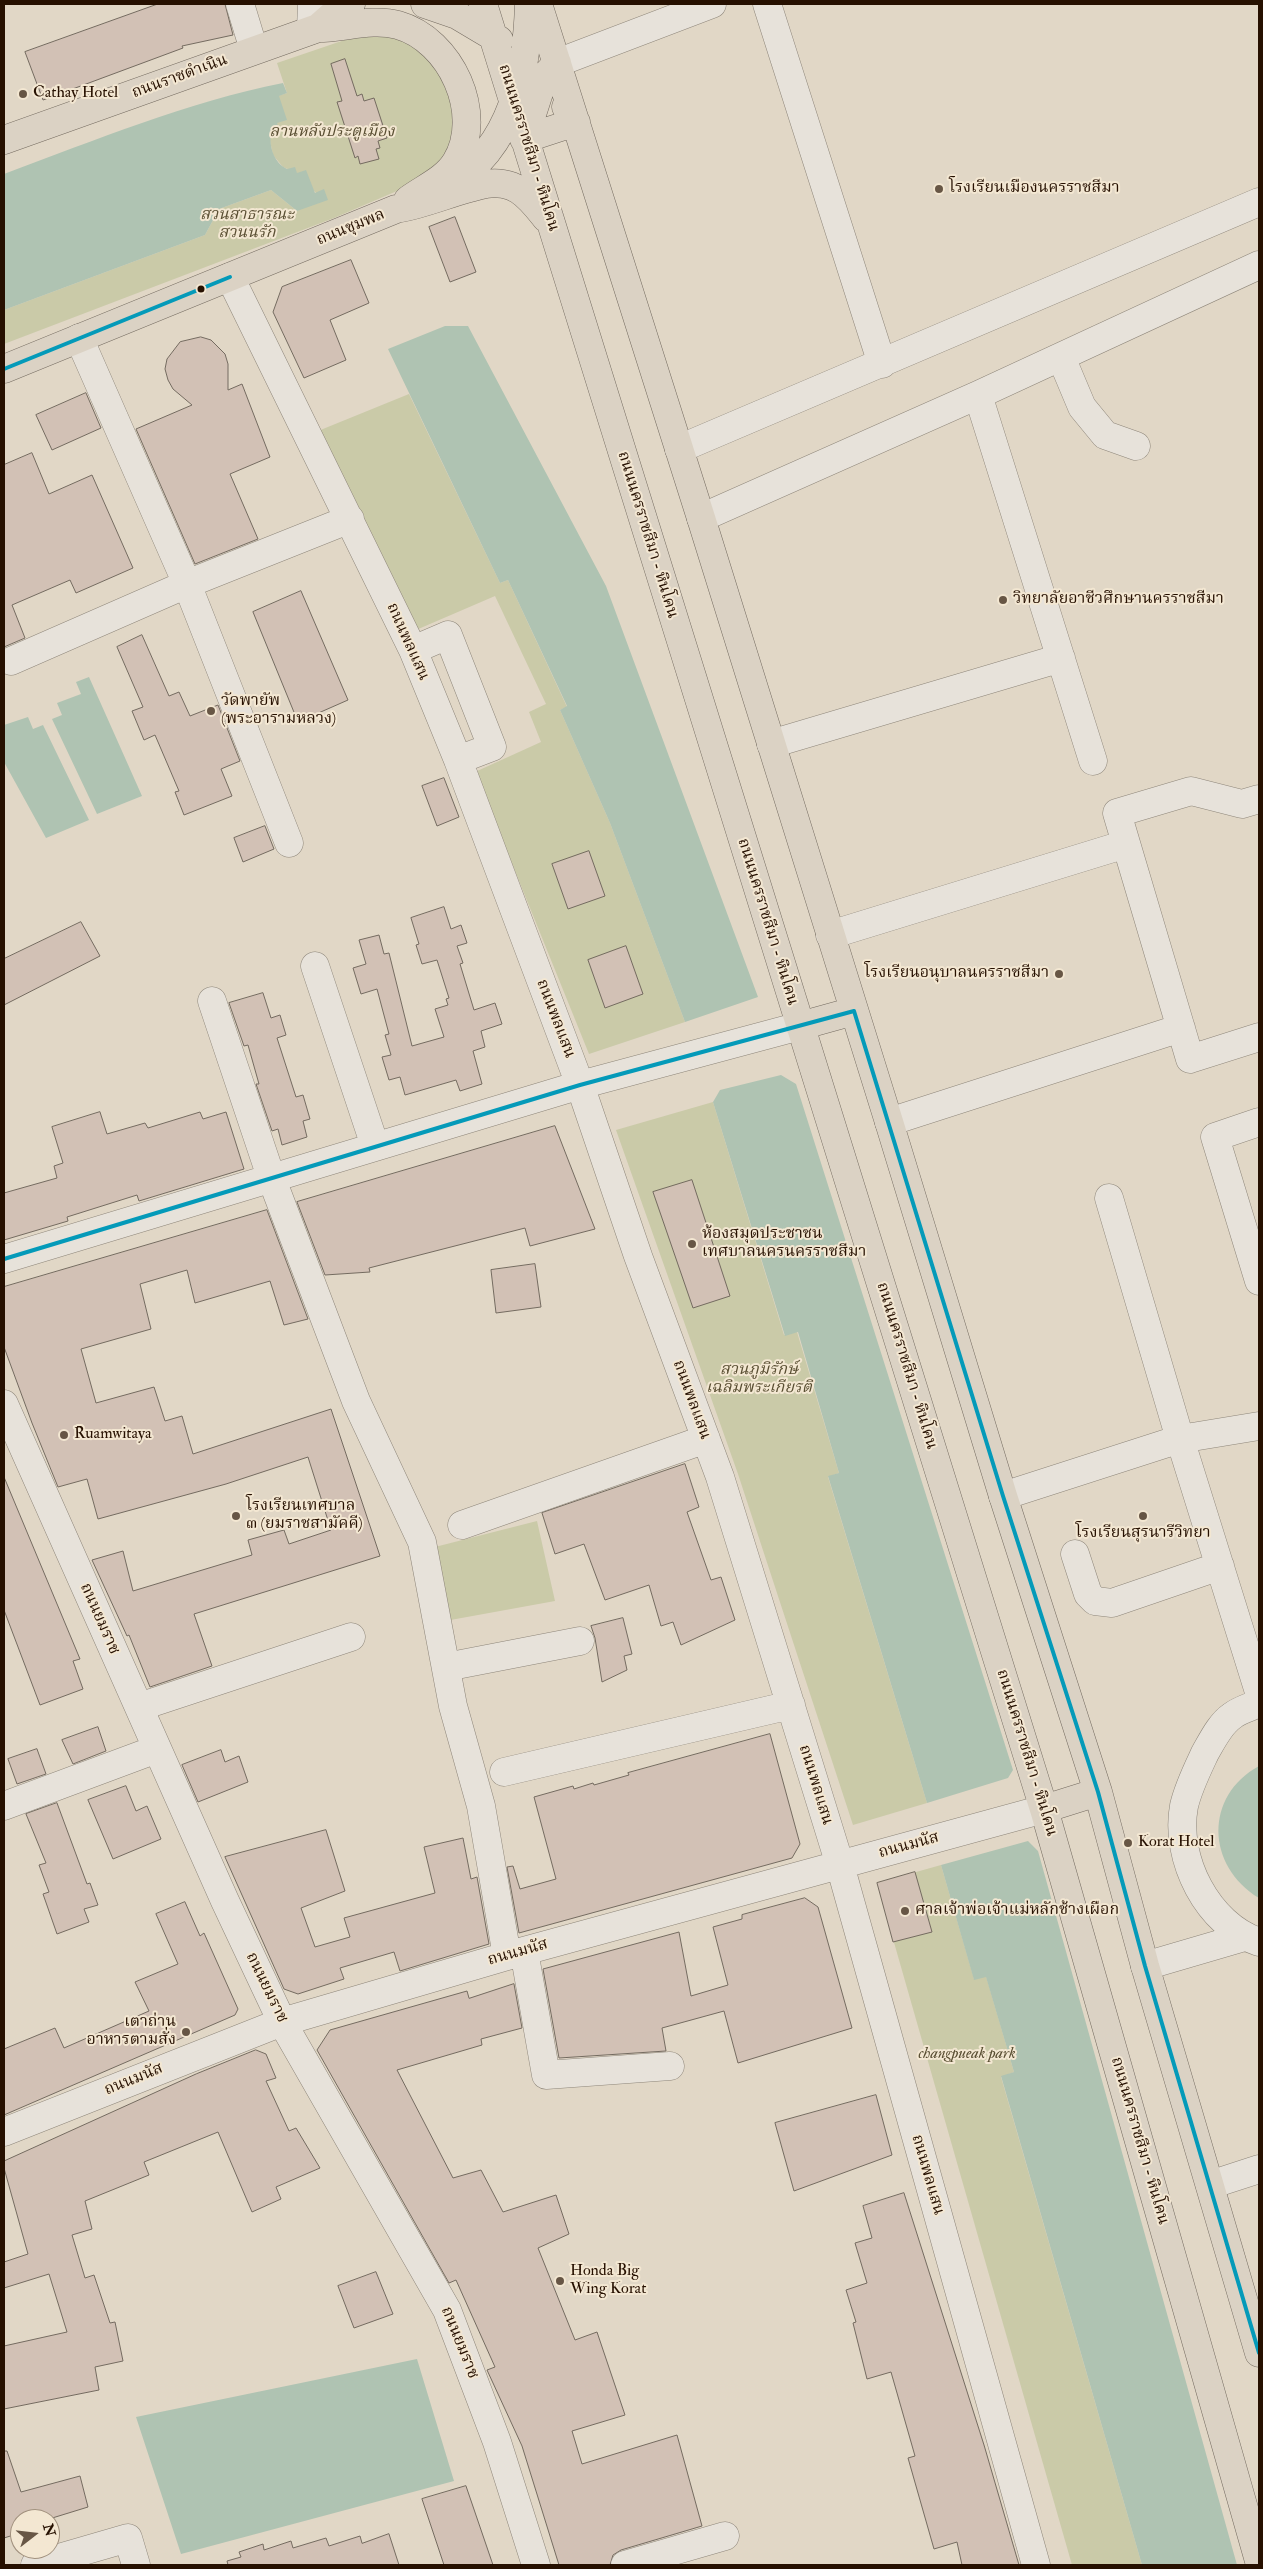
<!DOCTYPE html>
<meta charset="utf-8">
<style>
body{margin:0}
#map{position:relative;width:1263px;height:2569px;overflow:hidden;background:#e1d7c6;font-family:"IM FELL Double Pica",serif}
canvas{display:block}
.frame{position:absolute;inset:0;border:5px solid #261000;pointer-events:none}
.north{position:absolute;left:10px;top:2509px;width:50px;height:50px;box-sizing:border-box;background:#f3e7d2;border:1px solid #a1917e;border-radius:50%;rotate:74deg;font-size:14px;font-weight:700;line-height:20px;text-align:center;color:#261000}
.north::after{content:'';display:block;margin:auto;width:18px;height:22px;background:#675645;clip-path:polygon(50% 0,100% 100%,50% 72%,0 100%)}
</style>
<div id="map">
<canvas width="1263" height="2569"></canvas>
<div class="frame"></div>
<div class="north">N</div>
</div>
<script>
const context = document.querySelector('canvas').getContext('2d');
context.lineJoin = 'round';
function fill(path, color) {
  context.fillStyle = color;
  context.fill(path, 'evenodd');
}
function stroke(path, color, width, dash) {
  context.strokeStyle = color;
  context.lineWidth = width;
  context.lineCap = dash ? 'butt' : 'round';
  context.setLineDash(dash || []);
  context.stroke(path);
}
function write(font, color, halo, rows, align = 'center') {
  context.font = font + ' "IM FELL Double Pica","Noto Serif Thai",serif';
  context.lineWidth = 4;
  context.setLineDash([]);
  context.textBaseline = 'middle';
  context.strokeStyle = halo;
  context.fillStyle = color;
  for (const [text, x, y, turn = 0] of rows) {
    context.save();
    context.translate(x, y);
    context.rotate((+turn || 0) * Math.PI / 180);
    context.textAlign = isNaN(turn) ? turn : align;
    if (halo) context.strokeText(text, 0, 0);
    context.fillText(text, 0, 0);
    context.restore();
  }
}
fill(new Path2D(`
 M371,31L430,50L457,106L452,148L425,179L334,218L4,344V310L205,235L219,209L271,190L297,211L316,193L297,173L283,167L273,155L270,141L271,131L277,123L278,96L287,93L277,63Z
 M409,394L500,583L508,580L567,707L560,710L610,823L685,1022L589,1054L475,772L541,742L529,712L546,704L495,596L416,630L318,431Z
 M713,1102L784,1335L797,1332L839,1473L828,1477L927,1803L853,1825L738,1474L616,1130Z
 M537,1521L555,1601L445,1621L431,1548Z
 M941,1865L974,1979L986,1976L1014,2072L1001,2077L1142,2565H1072L877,1883Z`), '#cacaa8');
fill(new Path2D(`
 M283,83L287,93L279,96L287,120L277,123L279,129L271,131C269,146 273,162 287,169L295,167L297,173L306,170L315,193L324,189L328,200L297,211L271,190L219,209L205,235L4,310V174C96,140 187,102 283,83Z
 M445,326H468L606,586L758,997L685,1022L610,823L560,710L567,706L508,580L500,583L388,349Z
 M89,677L142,796L97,814L52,719L62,715L57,703L81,694L76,682Z
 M28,717L33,729L43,725L89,820L46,838L4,762V725Z
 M781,1075L796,1084L1013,1770L1008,1778L927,1803L828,1476L839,1473L798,1332L785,1336L713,1102L720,1090Z
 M1259,1766V1898C1206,1866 1204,1796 1259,1766Z
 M1028,1841L1038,1851L1237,2565H1142L1001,2076L1014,2072L986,1977L974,1980L941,1865Z
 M417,2359L454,2481L181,2554L136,2417Z`), '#afc3b2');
const building = new Path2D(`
 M158,4H225L233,35L182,46L183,48L43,100L25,52Z
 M345,59L357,96L362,94L364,101L374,98L387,138L378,141L380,148L376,149L379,159L360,164L358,156L355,158L337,102L342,101L331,64Z
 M455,217L476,272L450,282L429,227Z
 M351,260L369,303L330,320L346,360L304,378L273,312L282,287Z
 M201,337L211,340L225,354L228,364V390L242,384L270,457L230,474L258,539L195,564L136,429L192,405L173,389L168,380L165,369L167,359L180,342Z
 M86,393L101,428L52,450L36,415Z
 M32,453L49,494L92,475L133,568L76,593L70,580L12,605L25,638L4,647V465Z
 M301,591L348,700L298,722L253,612Z
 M142,635L169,696L179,692L190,716L218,705L240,761L221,769L232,796L184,815L175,792L179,791L155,735L144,740L132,711L143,707L117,647Z
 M444,778L459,817L437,826L422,786Z
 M265,826L274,849L243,862L234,838Z
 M589,851L605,896L568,909L552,864Z
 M444,907L451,929L461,925L467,943L457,946L463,963L460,964L474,1010L495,1003L502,1024L481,1031L485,1047L473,1051L482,1084L460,1091L456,1080L405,1095L400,1077L389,1080L382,1057L391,1055L385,1035L389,1034L377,989L361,994L353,968L366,964L359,940L379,935L384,954L389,953L412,1046L444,1037L435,1009L448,1005L446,999L449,998L437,960L422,964L416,945L419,944L411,918Z
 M81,922L100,956L4,1005V959Z
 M626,946L643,994L605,1008L588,960Z
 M263,993L271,1018L280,1015L286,1035L277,1038L296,1097L303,1095L310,1119L303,1121L307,1137L282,1145L278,1129L272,1131L256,1084H259L248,1045L244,1046L229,1003Z
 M100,1112L107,1134L145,1123L148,1128L200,1112L203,1119L226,1112L244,1169L139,1201L137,1195L67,1217L68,1221L4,1240V1193L57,1178L54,1166L63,1163L52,1127Z
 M555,1126L595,1229L530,1246L525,1228L369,1268L370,1272L325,1275L297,1202Z
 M692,1180L730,1296L693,1308L653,1192Z
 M267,1210L308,1319L284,1325L270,1281L195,1303L187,1270L140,1284L151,1329L81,1349L96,1403L154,1387L165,1421L182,1416L193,1454L331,1409L380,1556L194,1614L212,1666L150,1687L129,1635L127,1636L92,1560L123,1551L133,1591L252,1555L248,1540L284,1530L289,1544L331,1530L308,1457L226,1484L98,1519L87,1479L58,1487L32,1423L4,1347V1287Z
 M535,1264L541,1307L496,1313L491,1270Z
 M685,1464L699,1507L687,1512L711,1580L721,1577L735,1620L681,1645L673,1622L661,1626L649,1585L605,1600L584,1544L555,1554L542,1513Z
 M4,1477L80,1659L73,1661L83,1689L40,1705L4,1610Z
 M623,1618L632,1654L624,1656L627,1670L602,1682L595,1638L591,1626Z
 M98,1727L106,1751L73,1764L62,1740Z
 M770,1734L800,1844L792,1858L519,1933L507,1867L513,1866L520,1889L556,1879L534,1797L573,1786L574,1789L593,1783L594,1785L629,1775L628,1773Z
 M37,1749L46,1774L17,1784L8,1759Z
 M221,1750L225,1762L239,1756L248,1782L198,1802L182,1765Z
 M126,1786L136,1811L147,1806L161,1839L113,1859L88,1800Z
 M57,1803L87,1884L90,1883L98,1905L84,1909L89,1922L57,1934L43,1894L49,1892L39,1865L46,1863L26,1814Z
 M326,1830L345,1891L301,1908L315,1947L350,1937L344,1918L435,1893L424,1847L463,1838L471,1879L477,1877L489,1944L400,1971L394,1952L340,1968L344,1979L298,1994L284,1989L225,1857Z
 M915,1872L932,1932L893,1942L877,1883Z
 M805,1898L818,1907L852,2028L738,2063L724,2011L662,2028L666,2051L559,2058L543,1969L679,1932L691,1996L728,1985L713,1927L742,1919V1915Z
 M185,1902L200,1936L204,1933L238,2009L235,2015L4,2115V2049L55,2028L64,2048L149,2011L135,1982L178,1964L156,1914Z
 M514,1984L522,2028L481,2039L482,2045L397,2070L453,2178L481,2170L503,2212L556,2195L569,2234L538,2248L575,2340L597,2332L625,2415L572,2431L582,2464L677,2435L702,2526L621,2550L613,2555L610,2565H559L522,2446L487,2370L495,2367L456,2280L449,2283L317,2050L330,2030L467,1991L469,1998Z
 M256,2050L266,2054L276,2078L266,2081L289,2131L296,2128L320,2168L276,2187L281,2199L252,2212L218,2132L144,2162L149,2175L85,2201L92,2229L72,2235L85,2278L94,2275L110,2323L115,2322L123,2361L95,2367L99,2390L4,2409V2346L67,2332L49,2274L4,2288V2262L28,2254L4,2168V2161L196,2074Z
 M876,2095L892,2155L794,2191L775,2123Z
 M904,2193L984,2445L1019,2565H962L957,2542L934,2549L908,2458L915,2456L891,2372L867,2379L853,2323L856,2322L846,2290L867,2283L855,2243L872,2238L863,2206Z
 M376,2272L393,2314L354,2328L338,2286Z
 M4,2451H7L21,2492L80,2476L88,2507L49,2519H20V2533L4,2538Z
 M466,2486L493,2565H444L422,2499Z
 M389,2534L399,2565H228L227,2561L241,2557L239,2552L263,2544L264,2550L291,2541L293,2548L326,2538L329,2546L360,2536L362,2543Z`);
fill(building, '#d2c1b5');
stroke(building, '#746b60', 1);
const minor = new Path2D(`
 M240,4L254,50
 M767,4L882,364
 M311,30L312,4
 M557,63L712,4
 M230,277L413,650L458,760L580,1085L638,1256L720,1477L840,1865L1036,2565
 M79,338L187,584L350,519
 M1061,357L1082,407L1105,435L1136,446
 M978,395L1093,761
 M679,449L1259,202
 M701,518L978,395L1259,265
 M413,650L448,635L492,747L458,760
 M11,661L187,584L289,843
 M771,744L1061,658
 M1259,799L1242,804L1191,791L1117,813L1190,1059L1259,1037
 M830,935L1126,844
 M315,966L375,1146
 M212,1001L271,1177L356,1401L422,1542L453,1706L481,1806L507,1956
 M889,1122L1181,1028
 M1259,1122L1215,1137L1259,1281
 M1109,1198L1180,1439L1259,1692
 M4,1259L580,1085L800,1026
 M4,1404L225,1901L282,2022L447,2310L497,2442L536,2565
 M1003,1496L1180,1439L1259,1426
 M462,1525L706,1439
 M1075,1554L1088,1594L1095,1601L1112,1603L1220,1566
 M446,1667L580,1641
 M1259,1703C1251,1707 1239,1710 1232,1716C1220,1724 1212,1741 1205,1753C1197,1770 1188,1788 1184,1806C1174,1859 1208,1925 1259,1942
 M139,1707L351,1637
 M504,1772L791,1705
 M4,1806L157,1749
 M524,1951L546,2075L670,2066
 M1145,1966L1244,1937
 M4,2132L282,2022L524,1951L1044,1809
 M1210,2185L1259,2169
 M35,2565L128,2538L136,2565
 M625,2565L725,2536`);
const major = new Path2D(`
 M425,4L457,15L499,40
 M483,4L1044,1809L1259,2561
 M538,4L701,518L889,1122L1003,1496L1098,1792L1145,1966L1259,2353
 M318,28C344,28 372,18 398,25C451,40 485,114 456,162C445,180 424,188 408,200
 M524,139L576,122L566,107
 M524,139L544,77L557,63
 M4,140L318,28L335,13L351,4
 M450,184C513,147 527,71 529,4
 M4,369L396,209C427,204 455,190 486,184C497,182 510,184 519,190C530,197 538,208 546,218
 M800,1026L854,1011
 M1044,1809L1098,1792`);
stroke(minor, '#8e867a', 29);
stroke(major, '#746b60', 29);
stroke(minor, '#e7e2da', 28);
stroke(major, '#dbd2c4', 28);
stroke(new Path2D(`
 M4,369L230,277
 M4,1259L580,1085L854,1011L1003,1496L1098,1792L1145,1966L1259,2353`), '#049ab9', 4);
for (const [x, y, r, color] of [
 [23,94,5,"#675645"],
 [939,189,5,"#675645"],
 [201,289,4.5,"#261000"],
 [1003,600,5,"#675645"],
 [211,711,5,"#675645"],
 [1059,974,5,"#675645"],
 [692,1244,5,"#675645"],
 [64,1435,5,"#675645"],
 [236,1516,5,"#675645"],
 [1143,1516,5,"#675645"],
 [1128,1843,5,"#675645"],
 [905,1911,5,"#675645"],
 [186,2032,5,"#675645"],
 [560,2281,5,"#675645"]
]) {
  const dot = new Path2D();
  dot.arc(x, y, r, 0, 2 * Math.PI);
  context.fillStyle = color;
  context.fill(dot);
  stroke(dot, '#f3e7d2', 2);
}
write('16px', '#261000', '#f3e7d2', [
 ["ถนนราชดำเนิน",180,77,-20],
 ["ถนนนครราชสีมา - หินโคน",528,148,73],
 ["ถนนชุมพล",351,228,-22],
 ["ถนนนครราชสีมา - หินโคน",647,535,73],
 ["ถนนพลแสน",407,642,66],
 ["ถนนนครราชสีมา - หินโคน",767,922,73],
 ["ถนนพลแสน",555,1019,69],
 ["ถนนนครราชสีมา - หินโคน",906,1366,73],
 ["ถนนพลแสน",691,1400,70],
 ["ถนนยมราช",99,1619,66],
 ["ถนนนครราชสีมา - หินโคน",1026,1753,73],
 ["ถนนพลแสน",815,1785,73],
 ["ถนนมนัส",909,1846,-15],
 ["ถนนมนัส",518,1953,-16],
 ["ถนนยมราช",266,1988,64],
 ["ถนนมนัส",134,2080,-22],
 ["ถนนนครราชสีมา - หินโคน",1139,2141,74],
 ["ถนนพลแสน",927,2175,74],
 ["ถนนยมราช",459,2343,68]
]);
write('16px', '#261000', '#f3e7d2', [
 ["Cathay Hotel",33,94],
 ["โรงเรียนเมืองนครราชสีมา",949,189],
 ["วิทยาลัยอาชีวศึกษานครราชสีมา",1013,600],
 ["วัดพายัพ",221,702],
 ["(พระอารามหลวง)",221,720],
 ["โรงเรียนอนุบาลนครราชสีมา",1049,974,"right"],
 ["ห้องสมุดประชาชน",702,1235],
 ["เทศบาลนครนครราชสีมา",702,1253],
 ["Ruamwitaya",74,1435],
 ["โรงเรียนเทศบาล",246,1507],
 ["๓ (ยมราชสามัคคี)",246,1525],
 ["โรงเรียนสุรนารีวิทยา",1143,1534,"center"],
 ["Korat Hotel",1138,1843],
 ["ศาลเจ้าพ่อเจ้าแม่หลักช้างเผือก",915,1911],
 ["เตาถ่าน",176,2023,"right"],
 ["อาหารตามสั่ง",176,2041,"right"],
 ["Honda Big",570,2272],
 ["Wing Korat",570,2290]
], 'left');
write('italic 16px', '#594e32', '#f3e7d2', [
 ["ลานหลังประตูเมือง",332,133],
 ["สวนสาธารณะ",247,216],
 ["สวนนรัก",247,234],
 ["สวนภูมิรักษ์",759,1371],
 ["เฉลิมพระเกียรติ",759,1389],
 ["changpueak park",967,2055]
]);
</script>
